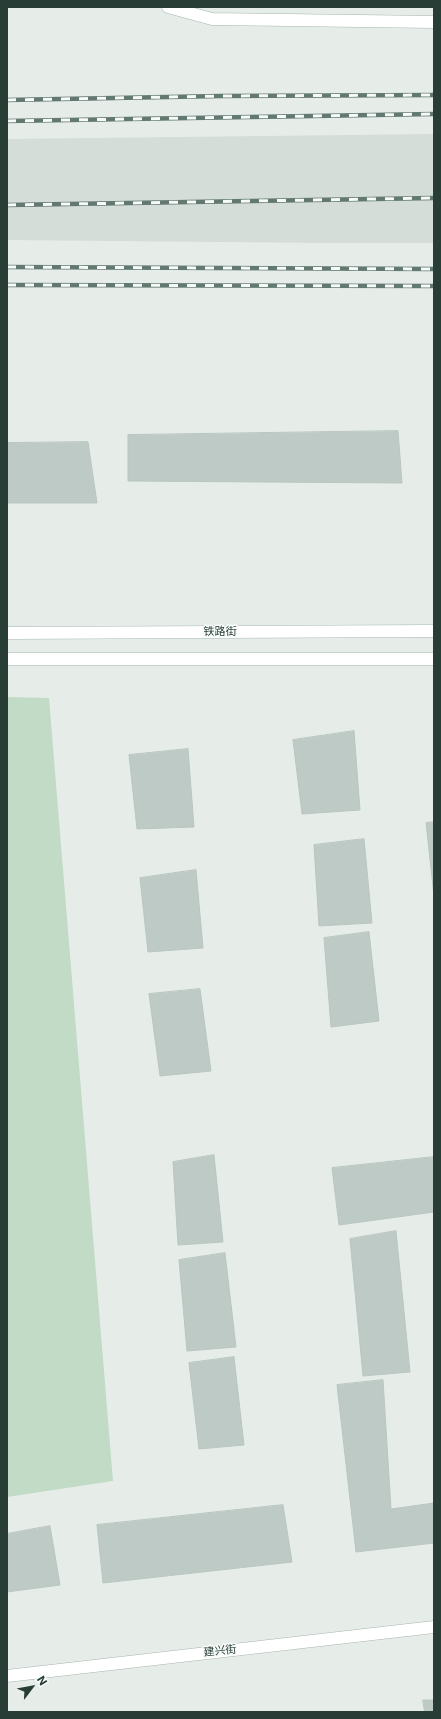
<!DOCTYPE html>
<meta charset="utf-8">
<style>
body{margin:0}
#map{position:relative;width:441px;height:1719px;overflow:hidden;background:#e6ede9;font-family:Inter,sans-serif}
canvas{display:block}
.frame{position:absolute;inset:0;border:8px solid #273d35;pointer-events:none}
.north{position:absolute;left:12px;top:1667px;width:40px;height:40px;-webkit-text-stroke:3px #f6faf8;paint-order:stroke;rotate:58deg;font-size:11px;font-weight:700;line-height:16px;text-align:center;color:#273d35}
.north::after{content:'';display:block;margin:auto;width:14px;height:18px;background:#273d35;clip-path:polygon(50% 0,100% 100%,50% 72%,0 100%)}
</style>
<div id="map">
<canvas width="441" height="1719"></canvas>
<div class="frame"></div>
<div class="north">N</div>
</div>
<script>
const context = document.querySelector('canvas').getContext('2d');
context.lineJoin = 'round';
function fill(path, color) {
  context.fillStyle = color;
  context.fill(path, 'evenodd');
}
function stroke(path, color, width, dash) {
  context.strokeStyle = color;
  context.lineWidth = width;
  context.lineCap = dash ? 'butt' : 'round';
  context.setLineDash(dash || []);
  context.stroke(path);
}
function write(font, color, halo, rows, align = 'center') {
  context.font = font + ' Inter,"Noto Sans SC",sans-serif';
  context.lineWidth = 3;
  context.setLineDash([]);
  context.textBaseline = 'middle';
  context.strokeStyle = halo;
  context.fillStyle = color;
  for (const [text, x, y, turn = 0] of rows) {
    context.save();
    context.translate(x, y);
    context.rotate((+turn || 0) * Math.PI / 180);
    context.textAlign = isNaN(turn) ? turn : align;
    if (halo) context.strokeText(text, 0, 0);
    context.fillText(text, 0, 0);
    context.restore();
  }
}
fill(new Path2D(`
 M434,134V243H325L7,240V139Z`), '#d4ddd8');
fill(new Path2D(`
 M7,697L49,698L113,1481L7,1497Z`), '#c1dbc6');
const building = new Path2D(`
 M398,431L402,483L128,481V435Z
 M88,442L97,503H7V443Z
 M354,731L360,810L302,814L293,740Z
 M188,749L194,827L137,829L129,755Z
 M434,822V896L426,823Z
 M364,839L372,923L319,926L314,845Z
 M196,870L203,948L148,952L140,878Z
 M369,932L379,1021L331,1027L324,938Z
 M200,989L211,1071L160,1076L149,994Z
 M214,1155L223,1242L178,1245L173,1162Z
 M434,1157V1212L339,1225L332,1168Z
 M396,1231L410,1372L363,1376L350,1239Z
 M225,1253L236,1347L187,1351L179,1260Z
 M234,1357L244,1445L199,1449L189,1363Z
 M383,1380L391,1509L434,1503V1543L356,1552L337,1385Z
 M283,1505L292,1562L103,1583L97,1525Z
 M50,1526L60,1585L7,1592V1534Z
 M423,1700H434V1712H425Z`);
fill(building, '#becac5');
stroke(building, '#b9c6bf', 1);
const tertiary = new Path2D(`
 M7,1676L434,1627`);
const secondary = new Path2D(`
 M168,7L212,19L434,22
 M7,633L434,631
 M7,659H434`);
stroke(tertiary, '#a9b5af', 13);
stroke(secondary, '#a5b7b0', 13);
stroke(tertiary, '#fff', 12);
stroke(secondary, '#fff', 12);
const rail = new Path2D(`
 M7,100L221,96L434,95
 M7,121L434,114
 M7,205L434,198
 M7,267L434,269
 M7,285L434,286`);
stroke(rail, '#627870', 4.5);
stroke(rail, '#f6faf8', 3, [9]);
write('11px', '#273d35', '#f6faf8', [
 ["铁路街",220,632],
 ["建兴街",220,1651,-6]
]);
</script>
